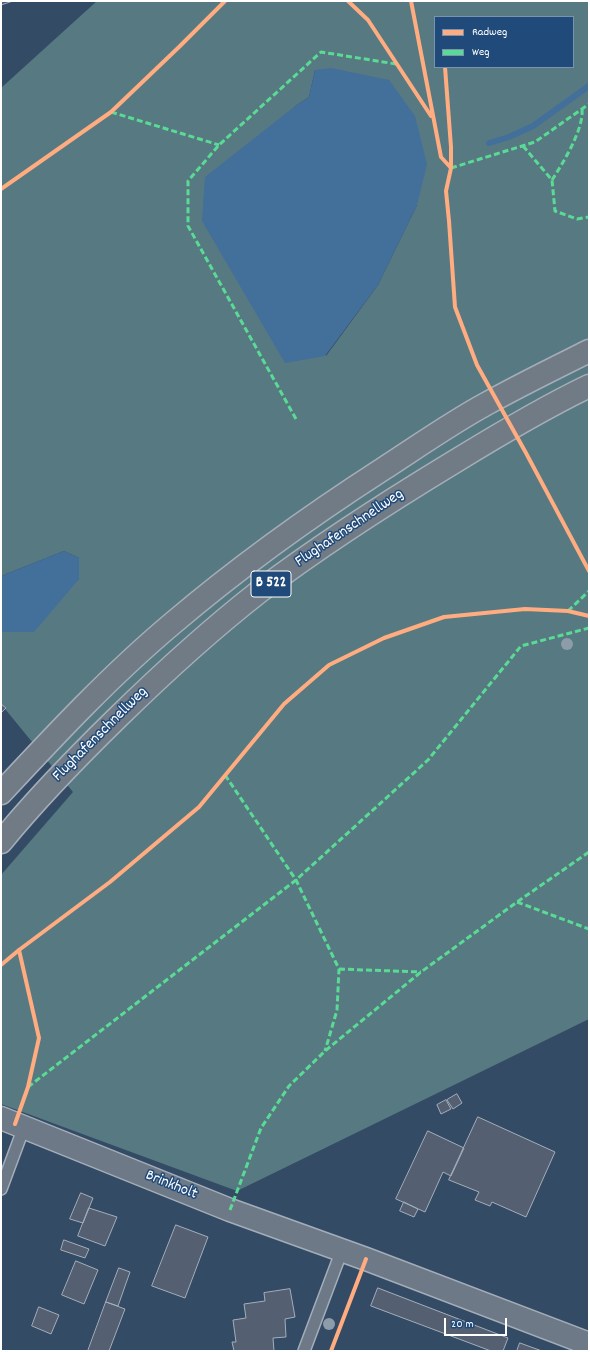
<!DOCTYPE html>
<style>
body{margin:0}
#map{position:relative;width:590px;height:1352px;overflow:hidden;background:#344b65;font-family:Dekko,sans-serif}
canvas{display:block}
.frame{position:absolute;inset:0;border:2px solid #fff;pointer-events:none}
.legend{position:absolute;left:434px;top:16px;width:140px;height:52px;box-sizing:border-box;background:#1f4a7a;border:1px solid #7992af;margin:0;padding:5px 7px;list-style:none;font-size:12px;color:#fff}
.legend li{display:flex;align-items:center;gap:8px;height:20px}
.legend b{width:20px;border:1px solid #7992af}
.scale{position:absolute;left:444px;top:1318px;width:63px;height:18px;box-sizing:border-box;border:2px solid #fff;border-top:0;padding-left:5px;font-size:12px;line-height:14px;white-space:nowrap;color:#fff;-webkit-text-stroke:3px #1f4a7a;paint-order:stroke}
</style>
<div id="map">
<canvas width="590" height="1352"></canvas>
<div class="frame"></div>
<ul class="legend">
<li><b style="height:5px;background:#ffac80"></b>Radweg</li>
<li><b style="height:5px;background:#5adb95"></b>Weg</li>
</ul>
<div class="scale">20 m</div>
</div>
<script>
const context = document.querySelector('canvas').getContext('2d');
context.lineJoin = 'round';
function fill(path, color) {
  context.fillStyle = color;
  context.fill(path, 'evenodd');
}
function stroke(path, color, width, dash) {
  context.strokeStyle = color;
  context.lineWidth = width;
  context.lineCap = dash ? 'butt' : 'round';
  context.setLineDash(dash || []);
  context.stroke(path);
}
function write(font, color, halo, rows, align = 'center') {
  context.font = font + ' Dekko,sans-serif';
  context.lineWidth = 3;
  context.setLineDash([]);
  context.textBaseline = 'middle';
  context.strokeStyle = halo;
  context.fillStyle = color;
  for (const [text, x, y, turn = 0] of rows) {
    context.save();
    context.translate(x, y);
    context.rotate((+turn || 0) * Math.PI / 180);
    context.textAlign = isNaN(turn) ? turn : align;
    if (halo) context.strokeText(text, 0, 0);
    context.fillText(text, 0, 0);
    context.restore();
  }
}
fill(new Path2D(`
 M97,1H589V1019L237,1191L1,1104V875L73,792L1,704V629L2,632L79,579V558L64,551L1,576V88ZM435,17H573V67H435ZM315,70L417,205L378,285L326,356L294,107L309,97Z`), '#577981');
fill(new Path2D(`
 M331,68L389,80L415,116L427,164L417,205L378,285L325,356L285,363L202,221L205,177L294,107L309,97L315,70Z
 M64,551L79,558V579L34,632H2L1,629V576Z`), '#436f9b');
stroke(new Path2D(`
 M489,143L509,137L533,126L589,86`), '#436f9b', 6);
const building = new Path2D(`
 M1,1H13L1,5Z
 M1,704L6,708L1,713Z
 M457,1094L462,1103L453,1109L447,1100Z
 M446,1100L451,1109L441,1114L437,1105Z
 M478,1117L555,1152L526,1217L492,1202L490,1206L475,1200L479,1192L449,1180Z
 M428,1131L464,1148L451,1176L443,1172L425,1212L396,1199Z
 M81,1193L93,1198L83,1223L70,1219Z
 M404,1202L418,1209L414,1217L400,1211Z
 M89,1208L117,1217L105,1246L78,1236Z
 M176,1225L208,1237L185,1298L152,1286Z
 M64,1240L89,1249L85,1258L61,1250Z
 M76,1261L98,1270L84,1304L62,1295Z
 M119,1268L130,1272L118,1306L106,1302Z
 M378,1288L508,1338L503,1351H491L371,1306Z
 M290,1289L295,1317L285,1319L286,1337L273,1338L274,1351H234L232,1342H236L233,1320L246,1318L244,1304L265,1301L264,1293Z
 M106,1302L125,1309L109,1351H88Z
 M39,1307L59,1315L51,1334L32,1326Z
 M520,1343L542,1351H517Z`);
fill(building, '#546071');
stroke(building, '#a4aeba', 1);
const lane = new Path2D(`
 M1,1189L24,1127
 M304,1351L342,1250`);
const street = new Path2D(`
 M1,1118L230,1210L366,1259L589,1344`);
const highway = new Path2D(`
 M1,793C56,734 111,675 173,623C239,567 310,516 383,469C417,447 451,423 486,404C520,385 555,368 589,351
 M1,842C37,798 76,758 117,718C162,674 210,630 260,591C322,544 388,502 454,462C498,435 543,408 589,386`);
stroke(lane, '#a4aeba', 14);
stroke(street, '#a4aeba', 25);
stroke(highway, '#a4aeba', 25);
stroke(lane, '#6d7986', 11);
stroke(street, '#6d7986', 22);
stroke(highway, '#717b85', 22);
stroke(new Path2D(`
 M111,112L219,145
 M523,146L552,180L555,211L577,219L589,217
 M451,168L535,142L589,104
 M552,180C563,163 584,129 582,109
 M296,419L188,226V181L219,145L321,52L396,64
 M568,611L589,591
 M225,775L296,880L339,969L337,1010L325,1051
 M517,902L589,929
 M339,969L421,972
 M28,1087L296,880L428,760L521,646L589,628
 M230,1210L261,1128L289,1086L325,1051L421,972L517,902L589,852`), '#5adb95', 3, [6, 3]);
stroke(new Path2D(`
 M348,1L368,20L431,116
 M411,1L441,157L451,168
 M445,67L451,147V168L446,191L449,221L455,307L477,365L526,453L589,571
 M1,189L111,112L179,47L225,1
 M1,965L19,950L110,882L199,807L284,704L329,665L384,638L444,617L525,609L568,611L589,616
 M15,1124L28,1087L39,1038L19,950
 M331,1351L366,1259`), '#ffac80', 4);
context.fillStyle = '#8d9ca9';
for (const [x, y] of [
 [567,644],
 [329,1324]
]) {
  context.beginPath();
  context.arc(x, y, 6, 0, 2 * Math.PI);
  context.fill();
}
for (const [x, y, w] of [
 [271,584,40]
]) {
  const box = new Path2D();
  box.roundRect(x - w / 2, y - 13, w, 26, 3);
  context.fillStyle = '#1f4a7a';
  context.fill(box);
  stroke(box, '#fff', 1);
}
write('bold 15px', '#fff', null, [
 ["B 522",271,584]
]);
write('16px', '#fff', '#1f4a7a', [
 ["Flughafenschnellweg",350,529,-34],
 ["Flughafenschnellweg",101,735,-45],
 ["Brinkholt",171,1186,22]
]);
</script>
